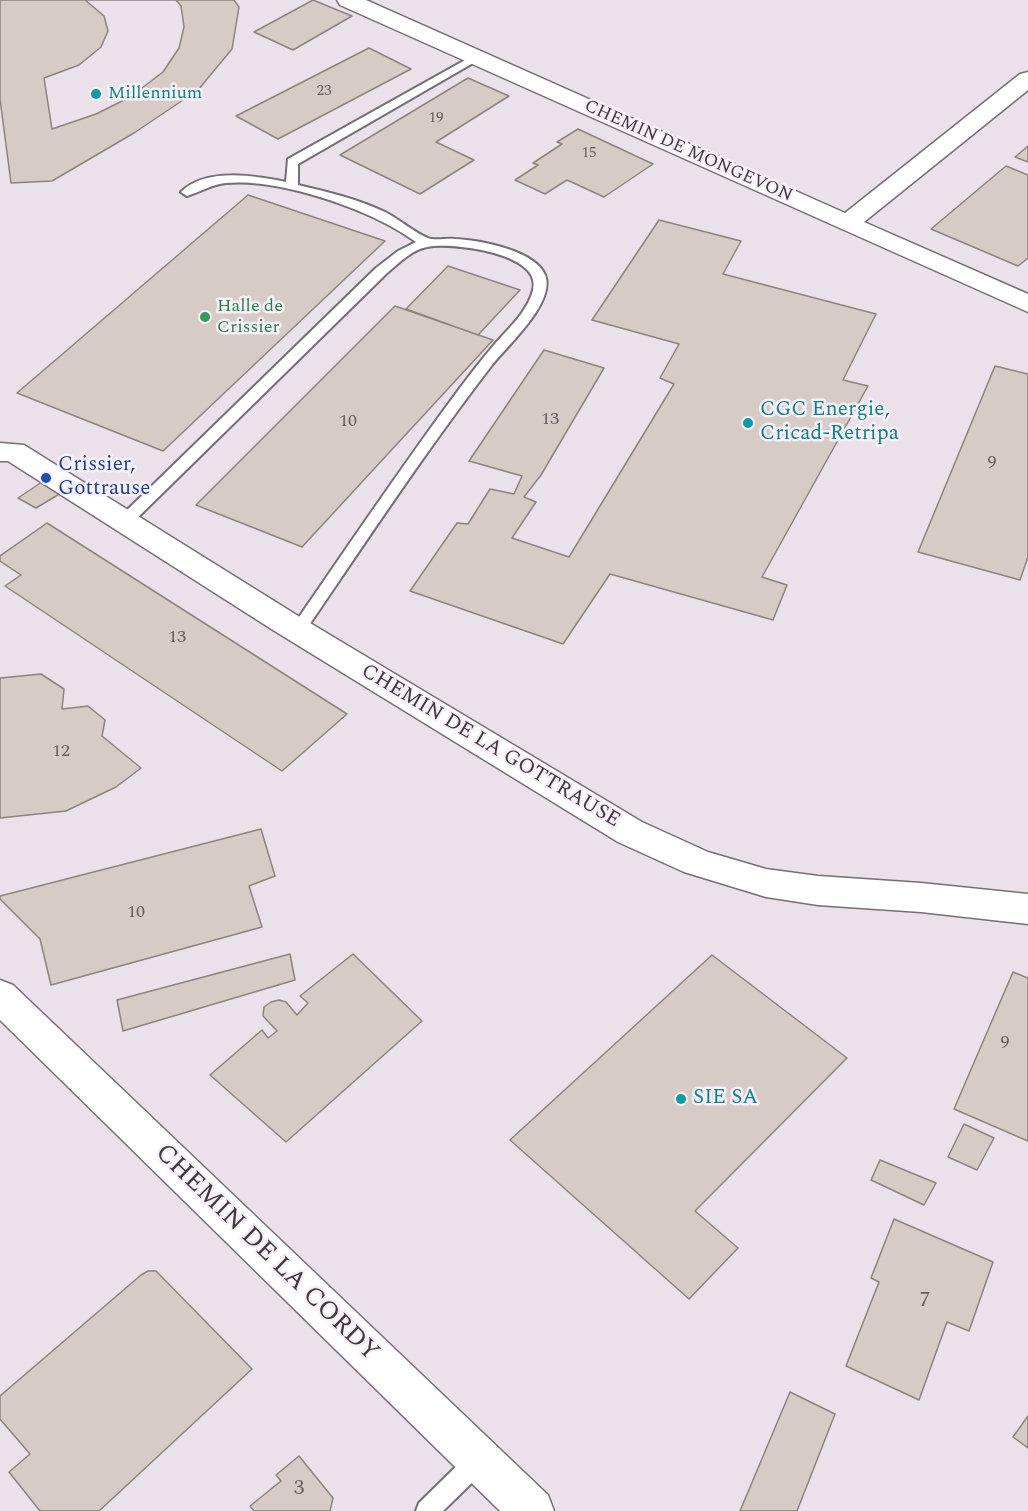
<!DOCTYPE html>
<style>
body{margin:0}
canvas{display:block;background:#ebe1eb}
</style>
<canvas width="1028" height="1511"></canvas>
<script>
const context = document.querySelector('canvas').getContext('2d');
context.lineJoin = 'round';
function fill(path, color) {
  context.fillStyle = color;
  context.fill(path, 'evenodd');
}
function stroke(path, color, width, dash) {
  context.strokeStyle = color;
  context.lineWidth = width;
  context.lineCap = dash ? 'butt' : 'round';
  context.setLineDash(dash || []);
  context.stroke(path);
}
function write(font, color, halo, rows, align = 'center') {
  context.font = font + ' Spectral,serif';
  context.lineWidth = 5;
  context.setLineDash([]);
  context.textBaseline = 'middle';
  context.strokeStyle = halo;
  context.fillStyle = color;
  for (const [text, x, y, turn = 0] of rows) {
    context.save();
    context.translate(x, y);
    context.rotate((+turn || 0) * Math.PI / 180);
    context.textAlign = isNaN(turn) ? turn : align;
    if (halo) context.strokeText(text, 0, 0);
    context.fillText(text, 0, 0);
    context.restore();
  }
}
const building = new Path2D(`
 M0,0H234L239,7L232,49L198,90L134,133L52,181L11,183L0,99Z
 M85,0H176L181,6L184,27L179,48L163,72L130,97L96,114L52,129L44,78L79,65L101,47L108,31L104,16Z
 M313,0L352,16L293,50L254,32Z
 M369,48L411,69L278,139L236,116Z
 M468,78L509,96L436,142L474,160L420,194L340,155Z
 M578,129L653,164L604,197L567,180L545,194L515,180L538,165L533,163L562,144L557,142Z
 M1028,146V162L1015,157Z
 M1006,166L1028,175V258L1018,266L931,229Z
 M248,195L385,241L163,451L17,393Z
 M659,220L741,241L723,274L876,314L843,380L868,386L762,577L787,585L773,620L610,574L563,644L410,591L457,523L468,524L490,489L514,494L522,476L469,461L544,350L604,368L541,475L524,497L536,502L512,538L569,557L674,384L660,378L679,344L592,320Z
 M448,266L520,290L478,335L406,309Z
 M395,306L493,340L302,547L196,505Z
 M995,366L1028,374V557L1020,580L918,552Z
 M42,482L61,493L36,508L18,498Z
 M47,523L347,714L282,771L5,586L21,575L0,561V556Z
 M41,674L64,689L62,709L88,706L105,720L102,736L141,768L116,787L66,811L0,818V678Z
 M261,829L275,876L249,886L262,927L51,985L40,939L0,899V896Z
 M290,954L295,980L123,1031L117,1000Z
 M353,954L422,1021L286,1142L210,1075L262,1030L268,1038L277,1031L263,1016L264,1007L271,1002L279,1000L286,1002L297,1015L308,1003L300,996Z
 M712,955L847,1058L695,1211L738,1248L689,1299L510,1140Z
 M1013,972L1028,978V1141L954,1109Z
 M964,1124L994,1138L977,1170L948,1157Z
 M880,1160L936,1183L924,1205L871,1180Z
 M894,1219L993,1262L969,1331L947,1322L919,1400L846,1366L879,1282L871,1278Z
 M148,1271H156L252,1369L99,1511H40L9,1472L30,1454L0,1419V1396L141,1275Z
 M790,1392L835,1414L797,1511H740Z
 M1028,1416V1448L1013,1437Z
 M299,1456L333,1498L330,1511H254L250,1506L281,1481L276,1475Z`);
fill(building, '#d7cbc5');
stroke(building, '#8e837d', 1.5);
const service = new Path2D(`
 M476,54L482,57L480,59L298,164V185C328,192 357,199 385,212C399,219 416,234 428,238C434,241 447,238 455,239C478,240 535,250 545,275C556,302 508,345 492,365C425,452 365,543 303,634H293L290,630L293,626C348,546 402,466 460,388C471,373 482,359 494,345C508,329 528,311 533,290C543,253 451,242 427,247C411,250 398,264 386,274L130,525H120L118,521L120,517L376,268L398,251L416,242C373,210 280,178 226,183C212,184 200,192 187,196L181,192C206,167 255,176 286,182L288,159Z
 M478,1450L486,1453L489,1461L486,1469L443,1511H416L419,1503L470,1453Z`);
const minor = new Path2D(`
 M337,0H366L845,213L1020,74L1028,72V90L864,222L1028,294V312L340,5Z
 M0,443L24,445L295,614L642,822L708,852L766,869L818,876L921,883L1028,894V924L921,912L818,905L766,897L684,872L618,842L273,630L8,461H0Z
 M0,980L13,985L548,1495L554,1511H500L0,1020Z`);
stroke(service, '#766e76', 4);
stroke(minor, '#766e76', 3);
fill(service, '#fff');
fill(minor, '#fff');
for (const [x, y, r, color] of [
 [96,94,6,"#0f9aa8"],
 [205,317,6,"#2e9e5b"],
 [748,423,6,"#0f9aa8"],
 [46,478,6,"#1a4fb4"],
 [681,1099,6,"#0f9aa8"]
]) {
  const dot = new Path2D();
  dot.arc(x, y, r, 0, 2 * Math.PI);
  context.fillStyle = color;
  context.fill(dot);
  stroke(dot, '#f8eff8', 2);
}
write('15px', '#645e5f', null, [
 ["23",324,92],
 ["19",436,119],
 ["15",589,154]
]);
write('18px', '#0d838f', '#f8eff8', [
 ["Millennium",108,94]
], 'left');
write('18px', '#3e3a3d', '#f8eff8', [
 ["CHEMIN DE MONGEVON",688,152,24]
]);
write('18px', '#27864d', '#f8eff8', [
 ["Halle de",217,307],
 ["Crissier",217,328]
], 'left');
write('18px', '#645e5f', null, [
 ["13",550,420],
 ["10",348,422],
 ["9",992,463],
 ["13",177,638],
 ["12",61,752],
 ["10",136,913],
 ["9",1005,1043]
]);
write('21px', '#0d838f', '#f8eff8', [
 ["CGC Energie,",760,411],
 ["Cricad-Retripa",760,435],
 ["SIE SA",693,1099]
], 'left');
write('21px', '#164399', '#f8eff8', [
 ["Crissier,",58,466],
 ["Gottrause",58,490]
], 'left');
write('21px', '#3e3a3d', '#f8eff8', [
 ["CHEMIN DE LA GOTTRAUSE",490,747,31]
]);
write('21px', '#645e5f', null, [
 ["7",925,1302],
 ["3",299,1490]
]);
write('26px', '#3e3a3d', '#f8eff8', [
 ["CHEMIN DE LA CORDY",266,1254,44]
]);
</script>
